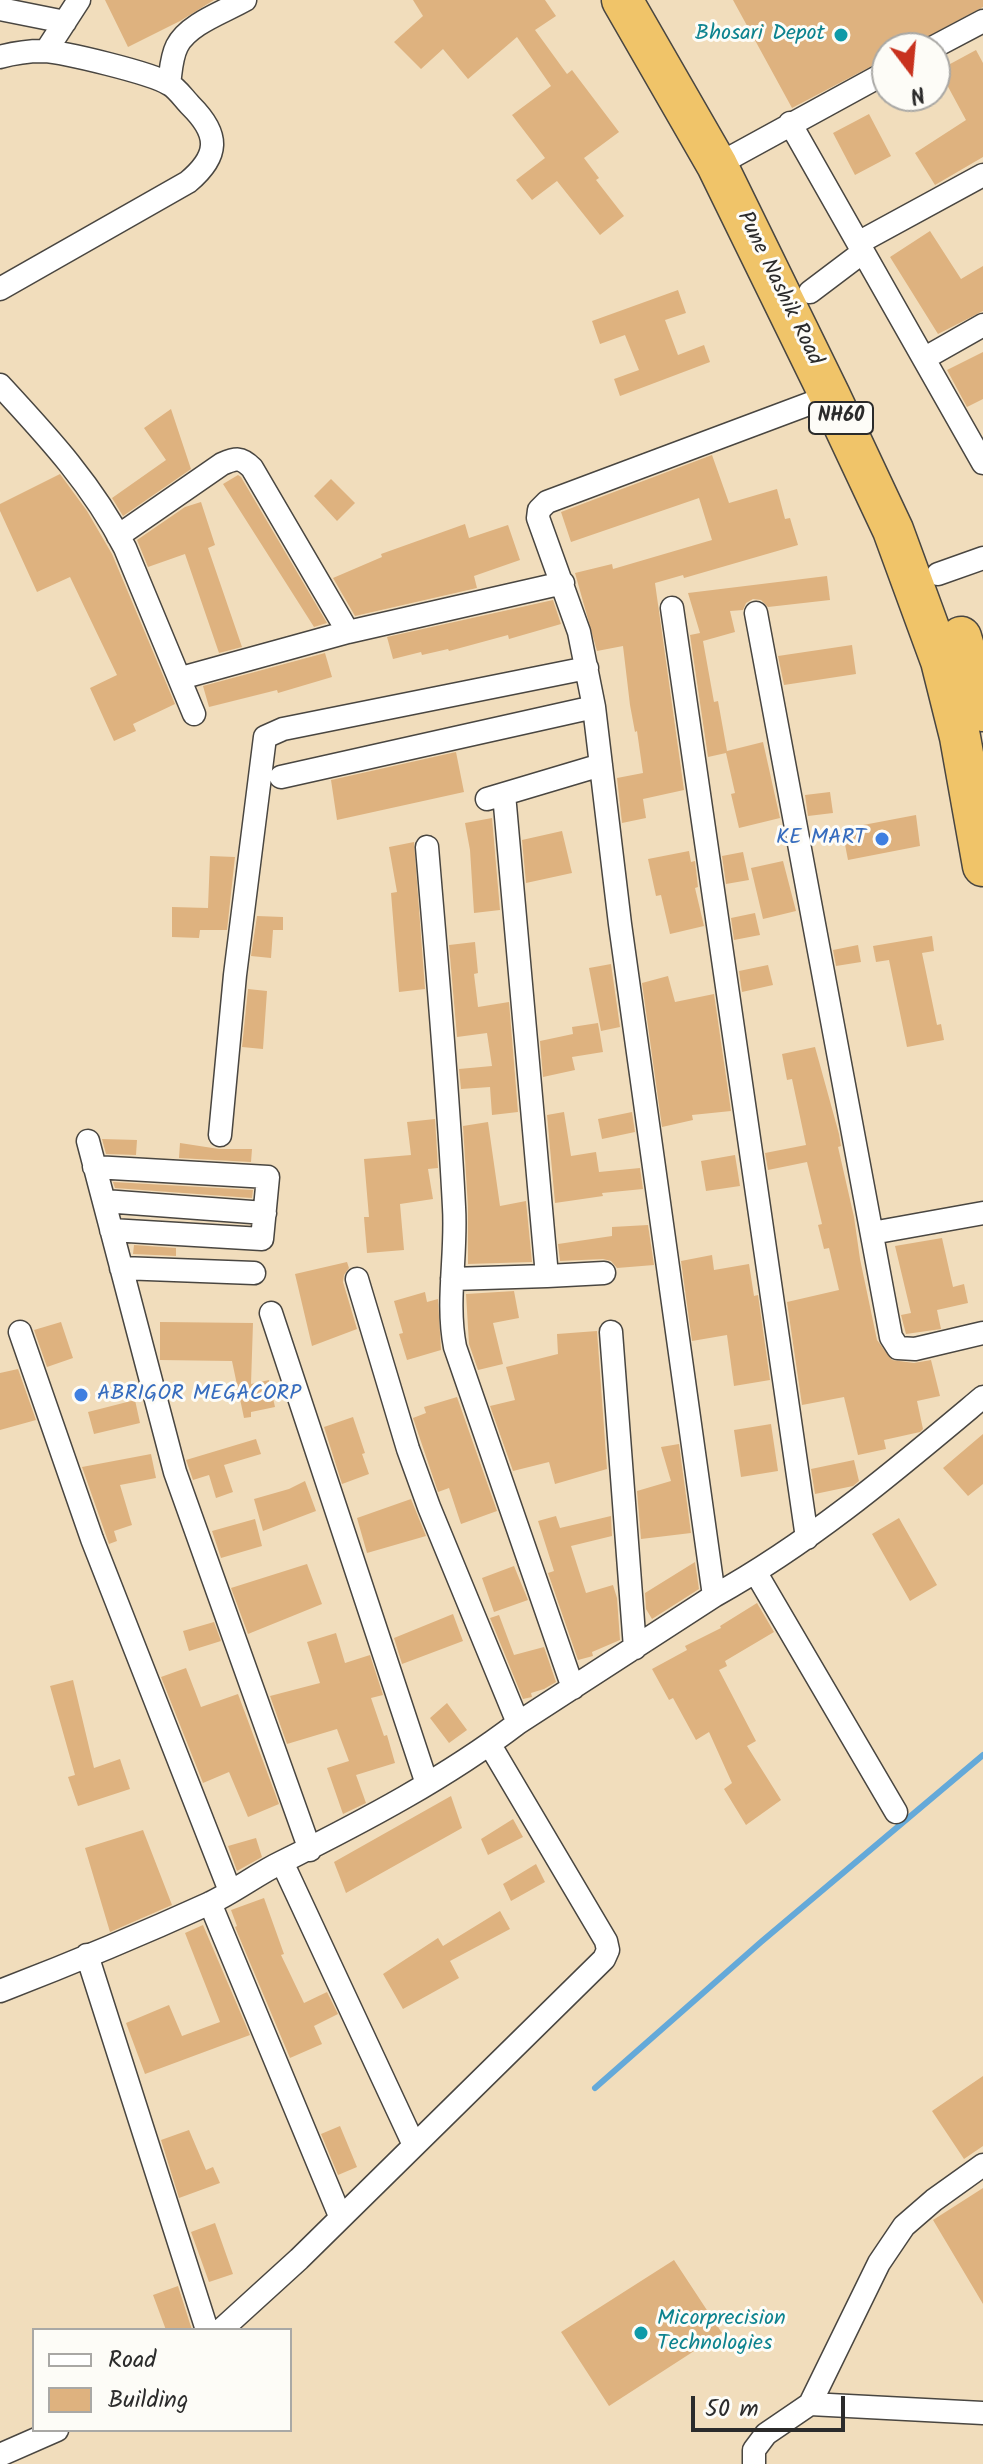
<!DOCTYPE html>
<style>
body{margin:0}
#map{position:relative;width:983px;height:2464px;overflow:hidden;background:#f1ddbc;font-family:Kalam,sans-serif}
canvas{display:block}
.legend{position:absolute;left:32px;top:2328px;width:260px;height:104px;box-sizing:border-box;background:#fdfcf7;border:2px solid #a9a8a5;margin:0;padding:10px 14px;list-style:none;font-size:24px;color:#2b2b2b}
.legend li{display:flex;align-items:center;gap:16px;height:40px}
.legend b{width:40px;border:2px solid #a9a8a5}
.north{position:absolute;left:871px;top:32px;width:80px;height:80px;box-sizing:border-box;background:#fdfcf7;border:2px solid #a9a8a5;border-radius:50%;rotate:164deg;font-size:22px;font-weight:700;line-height:32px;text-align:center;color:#2b2b2b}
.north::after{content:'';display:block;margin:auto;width:28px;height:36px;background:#c8321e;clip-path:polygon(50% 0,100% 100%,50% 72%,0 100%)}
.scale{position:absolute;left:691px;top:2396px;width:154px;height:36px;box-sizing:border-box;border:4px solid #2b2b2b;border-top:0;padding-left:10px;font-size:24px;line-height:28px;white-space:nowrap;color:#2b2b2b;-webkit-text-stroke:6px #fdfcf7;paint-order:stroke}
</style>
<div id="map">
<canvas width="983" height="2464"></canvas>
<ul class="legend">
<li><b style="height:10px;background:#fff"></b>Road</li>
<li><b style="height:22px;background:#deb27f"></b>Building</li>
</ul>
<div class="north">N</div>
<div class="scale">50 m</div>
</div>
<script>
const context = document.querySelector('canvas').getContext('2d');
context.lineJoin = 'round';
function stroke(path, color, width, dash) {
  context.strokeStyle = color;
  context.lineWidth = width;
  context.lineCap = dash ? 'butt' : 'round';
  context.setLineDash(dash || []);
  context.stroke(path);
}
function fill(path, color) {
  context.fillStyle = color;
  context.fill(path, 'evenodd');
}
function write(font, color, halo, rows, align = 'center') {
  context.font = font + ' Kalam,sans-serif';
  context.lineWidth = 6;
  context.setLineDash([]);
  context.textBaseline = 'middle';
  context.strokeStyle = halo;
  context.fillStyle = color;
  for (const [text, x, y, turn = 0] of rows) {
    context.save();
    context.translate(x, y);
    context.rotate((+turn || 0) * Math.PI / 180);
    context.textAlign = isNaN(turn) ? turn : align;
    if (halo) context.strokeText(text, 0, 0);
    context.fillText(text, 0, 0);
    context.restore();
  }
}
stroke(new Path2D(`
 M595,2088L761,1942L983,1755`), '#64a9d9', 6);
fill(new Path2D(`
 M105,0H214L180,21L128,47Z
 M413,0H545L556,16L535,30L567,74L572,70L619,132L584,158L599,178L596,180L624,216L600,235L557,181L532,200L516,180L545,158L512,115L551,86L517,37L468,79L443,49L421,69L394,42L423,16Z
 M733,0H983V7L906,48H887V58L792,108Z
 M976,50L983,63V157L935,185L915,153L966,120L939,70Z
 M869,114L891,156L855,175L833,133Z
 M930,231L961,279L983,266V311L938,334L890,257Z
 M678,290L686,313L665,320L678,355L704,345L710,362L620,396L614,379L639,370L625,335L600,344L592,321Z
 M983,352V399L967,407L947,370Z
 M171,409L191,469L123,516L112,498L166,460L144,428Z
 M712,455L729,503L777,489L785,519L790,518L798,545L684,578L683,575L655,583L684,790L643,799L646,818L622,823L617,778L643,773L637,731L635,732L630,705L623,646L597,651L575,573L612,564L613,569L712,540L699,498L571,542L561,512Z
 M60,474L87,511L112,554L175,704L133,724L136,731L114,741L90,688L117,675L70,577L37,592L0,511V504Z
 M238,475L241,477L327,623L314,627L223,484Z
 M331,479L355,503L337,521L314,496Z
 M201,502L215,545L208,548L242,647L219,653L185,554L148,567L137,540L185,507Z
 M465,524L469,538L508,525L520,560L474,576L477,588L355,616L333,578L382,557L381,554Z
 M827,576L830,600L768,607L761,600L753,599L746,603L743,610L730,611L735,632L703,641L714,702L718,701L727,751L763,742L780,818L739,828L731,794L735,793L726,753L708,757L690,635L700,633L688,593Z
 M553,600L561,624L509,639L508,635L449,651L448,649L422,655L421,652L393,659L387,637Z
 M852,645L856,674L784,685L778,656Z
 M325,653L332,677L278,693L277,690L209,707L203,686Z
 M456,752L464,792L337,820L331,780Z
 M830,792L833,813L808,816L805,795Z
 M916,815L920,846L848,860L842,829Z
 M492,818L500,910L474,913L470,850L465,823Z
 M562,831L572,873L526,883L522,840Z
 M414,842L425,989L399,992L391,893L397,892L389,847Z
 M689,851L691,862L695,861L698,887L695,888L704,926L670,934L661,895L656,896L648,859Z
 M743,852L749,880L726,884L722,856Z
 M210,856L235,857L227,930H200L199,938L172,937V907L208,908Z
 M783,861L796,911L763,919L751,868Z
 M755,913L760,935L734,940L731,918Z
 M257,916L283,917V930H273L271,958L251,956Z
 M932,936L934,951L922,953L937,1025L941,1024L944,1040L907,1047L889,960L876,962L873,946Z
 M475,942L478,973L474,974L478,1007L509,1002L518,1112L492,1115L490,1087L461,1089L459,1069L492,1066L487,1033L457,1037L449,945Z
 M858,945L861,962L836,966L833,950Z
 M611,964L620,1027L601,1031L589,968Z
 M768,965L773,985L742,992L739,971Z
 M668,976L675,1002L714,994L731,1111L692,1115L693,1120L662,1127L642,983Z
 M248,989L267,991L263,1049L242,1047Z
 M598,1023L603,1052L572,1057L575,1070L543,1077L540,1041L573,1034L572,1027Z
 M815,1047L839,1134L841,1146L838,1147L854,1217L860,1259L877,1340L892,1360L914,1363L931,1360L940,1396L917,1401L923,1429L920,1432L884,1440L886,1449L858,1455L844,1397L802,1405L787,1302L839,1290L829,1248L824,1249L818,1225L822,1224L807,1162L768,1170L765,1153L806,1145L792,1079L787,1080L782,1054Z
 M564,1112L571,1156L596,1152L599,1172L640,1168L643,1189L602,1193L603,1196L555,1203L547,1115Z
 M632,1112L635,1132L602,1139L598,1119Z
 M435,1119L438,1168L428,1169L433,1199L400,1204L404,1250L367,1253L364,1217H369L364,1159L411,1155L407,1122Z
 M488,1122L500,1206L526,1201L532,1262L468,1264V1207L463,1126Z
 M102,1139L137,1140L136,1155L106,1154Z
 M180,1143L219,1149H252L251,1162L179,1158Z
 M735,1155L740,1186L706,1191L701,1161Z
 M113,1182L253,1190L252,1198L115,1188Z
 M648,1225L654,1265L617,1268L611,1261L603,1259L560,1261L558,1244L612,1236V1227Z
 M942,1238L953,1287L964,1284L968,1303L937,1310L941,1329L906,1334L901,1315L911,1313L895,1246Z
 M134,1245L176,1248V1256L133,1254Z
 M712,1255L714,1270L749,1264L754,1296L758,1295L770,1380L734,1386L727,1335L692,1341L681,1261Z
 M347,1262L349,1268L344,1275L343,1282L357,1329L312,1346L295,1274Z
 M514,1291L519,1318L493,1323L503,1364L478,1370L469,1344L466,1294Z
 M425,1292L427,1302L438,1299L441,1350L407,1360L399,1334L403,1333L394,1301Z
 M61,1322L73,1358L47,1367L34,1330Z
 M160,1322L253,1323L251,1384L269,1380L275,1407L251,1412V1417L244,1418L232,1361L160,1360Z
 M597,1331L607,1469L555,1484L549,1462L513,1471L490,1406L515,1400L506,1367L558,1354L557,1334Z
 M18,1369L36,1420L0,1430V1373Z
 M457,1397L497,1511L461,1524L449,1488L438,1492L413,1418L426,1413L424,1407Z
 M135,1400L140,1423L94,1434L88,1412Z
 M353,1417L365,1453L362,1454L369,1474L342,1484L324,1427Z
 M771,1424L778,1471L741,1477L734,1430Z
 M983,1434V1484L968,1496L943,1468Z
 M256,1439L261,1454L224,1465L233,1492L216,1498L209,1475L193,1480L186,1460Z
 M679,1444L691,1533L641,1539L637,1491L671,1481L661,1447Z
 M151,1454L156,1478L120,1485L132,1525L114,1531L117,1541L109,1544L82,1467Z
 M854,1460L859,1481L853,1486L815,1494L811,1469Z
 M305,1481L316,1511L263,1531L254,1499L289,1489Z
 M411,1499L426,1536L367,1553L357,1518Z
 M556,1516L560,1528L611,1516L612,1536L571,1546L586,1593L613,1585L617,1598L620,1640L592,1652L593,1656L578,1660L548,1573L554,1571L538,1521Z
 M899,1518L937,1585L910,1601L872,1534Z
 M255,1519L262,1546L221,1558L212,1531Z
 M695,1562L699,1589L652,1619L646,1609L645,1593Z
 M307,1564L322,1604L248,1634L231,1588Z
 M514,1566L528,1600L494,1612L482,1578Z
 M757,1603L774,1632L725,1661L727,1666L719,1670L756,1741L747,1746L781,1800L746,1825L724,1789L732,1783L709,1732L696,1740L673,1698L669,1700L652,1669L687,1650L685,1646L721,1628L720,1626Z
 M453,1614L463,1641L402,1664L394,1638Z
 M499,1615L514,1655L544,1647L556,1682L544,1689L531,1693L532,1697L523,1699L490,1618Z
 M214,1622L221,1641L189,1651L183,1631Z
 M336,1633L345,1663L370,1655L383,1695L371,1698L384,1736L387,1735L395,1763L356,1775L366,1803L343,1814L327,1768L349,1761L337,1729L287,1744L270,1696L320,1683L307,1642Z
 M186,1668L201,1707L238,1694L279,1804L248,1817L229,1772L203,1783L161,1677Z
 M73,1680L94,1768L120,1759L130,1789L78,1806L68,1777L75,1775L50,1686Z
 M447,1703L467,1730L449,1743L430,1718Z
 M451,1796L462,1828L346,1893L334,1862Z
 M513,1819L523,1837L488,1855L481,1839Z
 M143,1830L172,1905L110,1932L85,1848Z
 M256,1838L262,1857L237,1871L228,1846Z
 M536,1864L545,1882L511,1901L503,1884Z
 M264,1898L284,1954L281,1955L304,2003L327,1992L338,2014L314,2026L322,2044L290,2058L235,1927L237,1926L231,1910Z
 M500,1911L510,1929L450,1961L459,1978L403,2009L383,1974L438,1938L443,1946Z
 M203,1925L250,2035L145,2074L126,2023L169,2005L182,2036L220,2022L185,1933Z
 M983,2076V2146L964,2159L932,2111Z
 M340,2126L357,2167L338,2175L321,2134Z
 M189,2130L206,2170L213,2167L220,2183L179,2198L161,2140Z
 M983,2188V2304L933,2220Z
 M215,2223L233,2274L209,2282L191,2232Z
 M674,2260L722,2333L609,2406L561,2332Z
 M178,2286L179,2289L192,2330H166L153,2295Z`), '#deb27f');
const street = new Path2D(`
 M0,9L65,22
 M932,48L983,21
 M46,51L79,0
 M0,57C14,53 28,51 43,51C64,52 151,73 169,84C177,88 184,99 191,106C220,135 219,156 188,182L0,289
 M169,84C171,71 171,58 177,46C188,24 224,12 245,0
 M790,123L983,463
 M717,165L887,72
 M858,243L983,175
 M810,292L863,252
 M925,358L983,325
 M0,385C48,437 92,484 125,548L194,714
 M118,536L222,464C236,458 241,457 252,468L348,632
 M938,574L983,558
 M672,608L807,1538
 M756,613L891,1337L898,1348L915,1349L983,1333
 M181,678L348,632L563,583
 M281,777L594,707
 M487,799L601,765
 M427,847C437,967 448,1087 454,1207C457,1254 446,1301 455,1347L573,1688
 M220,1135L235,975L265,737L283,729L587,668
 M88,1141L175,1472L310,1850
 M94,1167L268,1177L262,1239L111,1230
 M104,1201L265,1213
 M872,1233L983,1213
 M121,1268L254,1273
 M547,1276L604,1273
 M357,1279L408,1449L429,1507L518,1723
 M452,1279L547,1276L504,794
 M271,1313L427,1784
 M20,1332L92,1539L230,1891
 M611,1332L635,1648
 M756,1573L896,1812
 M714,1596C813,1541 897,1469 983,1397
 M282,1862L414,2145
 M210,1903L340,2216
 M87,1955L207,2330
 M0,1991C70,1964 140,1935 208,1904C234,1892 257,1874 282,1862C364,1821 446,1778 518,1723L714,1596L620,924L594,707L579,632L538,518L539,510L547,502L830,396
 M221,2330L299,2259L604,1959L608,1950L606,1941L490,1745
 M810,2404L983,2413
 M0,2455L57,2430
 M754,2464V2450L766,2434L810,2404L879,2263L904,2226L934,2200L983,2165`);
const highway = new Path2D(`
 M622,0L717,165L830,396L893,530L941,661L960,737L983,866
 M961,637L983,711`);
stroke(street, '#494641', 25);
stroke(highway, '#494641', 43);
stroke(street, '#fff', 22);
stroke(highway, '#f0c469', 40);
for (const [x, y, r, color] of [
 [841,35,8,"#0f9aa8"],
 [882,839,8,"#3f7fe0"],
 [81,1395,8,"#3f7fe0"],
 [641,2333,8,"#0f9aa8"]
]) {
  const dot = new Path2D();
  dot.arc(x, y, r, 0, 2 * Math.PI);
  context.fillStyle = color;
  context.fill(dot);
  stroke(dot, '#fdfcf7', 3);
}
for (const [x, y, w] of [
 [841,418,64]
]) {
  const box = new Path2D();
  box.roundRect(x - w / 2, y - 16, w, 32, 6);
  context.fillStyle = '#fdfcf7';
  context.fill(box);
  stroke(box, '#2b2b2b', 2);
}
write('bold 20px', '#2b2b2b', null, [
 ["NH60",841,418]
]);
write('22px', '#0d838f', '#fdfcf7', [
 ["Bhosari Depot",825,35],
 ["Micorprecision",657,2320,"left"],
 ["Technologies",657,2345,"left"]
], 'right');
write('22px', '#2b2b2b', '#fdfcf7', [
 ["Pune Nashik Road",778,289,64]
]);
write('22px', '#366cbe', '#fdfcf7', [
 ["KE MART",866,839],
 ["ABRIGOR MEGACORP",97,1395,"left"]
], 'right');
</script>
